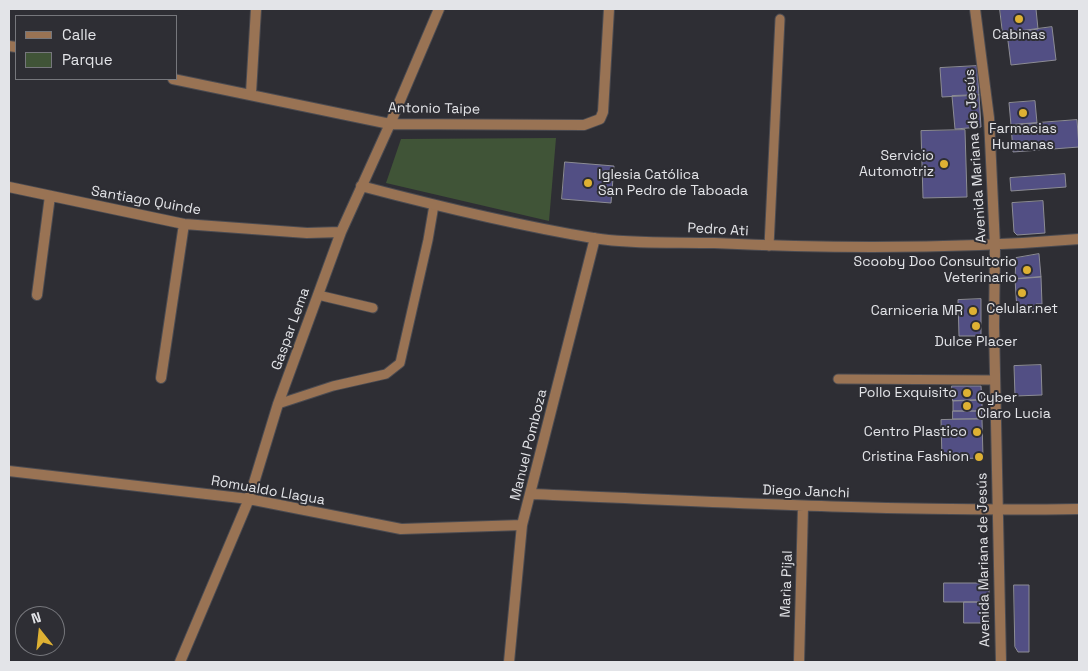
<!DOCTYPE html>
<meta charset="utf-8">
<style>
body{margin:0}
#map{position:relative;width:1088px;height:671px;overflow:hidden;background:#2e2e34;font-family:"Space Grotesk",sans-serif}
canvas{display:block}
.frame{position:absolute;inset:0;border:10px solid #e3e4e8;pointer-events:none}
.legend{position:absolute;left:15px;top:15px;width:162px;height:65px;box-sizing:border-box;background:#2e2e34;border:1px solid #76777c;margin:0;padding:6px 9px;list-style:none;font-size:15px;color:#e3e4e8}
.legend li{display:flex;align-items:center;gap:10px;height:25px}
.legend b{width:25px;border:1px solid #76777c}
.north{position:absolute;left:15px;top:606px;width:50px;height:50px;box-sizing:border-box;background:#2e2e34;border:1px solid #76777c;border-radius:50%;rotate:344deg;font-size:14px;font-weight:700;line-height:20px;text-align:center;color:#e3e4e8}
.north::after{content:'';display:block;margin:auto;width:18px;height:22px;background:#deb133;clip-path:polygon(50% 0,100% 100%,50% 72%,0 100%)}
</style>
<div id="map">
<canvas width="1088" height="671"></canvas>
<div class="frame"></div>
<ul class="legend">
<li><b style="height:6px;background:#997354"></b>Calle</li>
<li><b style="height:14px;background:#405437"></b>Parque</li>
</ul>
<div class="north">N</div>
</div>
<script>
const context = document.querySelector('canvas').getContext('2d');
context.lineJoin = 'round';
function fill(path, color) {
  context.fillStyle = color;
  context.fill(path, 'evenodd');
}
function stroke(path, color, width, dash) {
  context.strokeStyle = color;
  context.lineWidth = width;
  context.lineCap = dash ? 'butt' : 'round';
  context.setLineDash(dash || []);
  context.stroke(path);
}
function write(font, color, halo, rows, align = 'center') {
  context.font = font + ' "Space Grotesk",sans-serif';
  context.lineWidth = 4;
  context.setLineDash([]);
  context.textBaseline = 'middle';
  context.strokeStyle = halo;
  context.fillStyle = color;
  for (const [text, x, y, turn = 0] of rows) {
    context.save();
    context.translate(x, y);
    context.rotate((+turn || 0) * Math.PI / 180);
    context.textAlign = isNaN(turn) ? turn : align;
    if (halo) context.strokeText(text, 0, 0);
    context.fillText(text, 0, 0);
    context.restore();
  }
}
fill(new Path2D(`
 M556,138L549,221L386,183L401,139Z`), '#405437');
const building = new Path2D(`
 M1000,9H1036L1038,29L1003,34Z
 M1052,27L1056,60L1011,65L1007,33Z
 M977,66L979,95L942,97L940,68Z
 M979,95L981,127L955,129L952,96Z
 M1035,101L1037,123L1011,125L1009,103Z
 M1077,120L1079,147L1013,152L1011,125Z
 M965,130L967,197L923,198L921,131Z
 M565,162L614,166L611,203L562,199Z
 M1065,174L1066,187L1011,191L1010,178Z
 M1043,201L1045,233L1017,235L1014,232L1012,203Z
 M1039,254L1041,277L1015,279L1016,258Z
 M1041,277L1042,304H1036L1037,309L1017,311L1015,279Z
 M981,299V336H959L958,300Z
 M1041,365L1042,395L1015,396L1014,366Z
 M952,386H981L982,400L953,401Z
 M982,400V411H953V401Z
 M953,411H982V419H953Z
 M982,419L983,458L942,459L941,420Z
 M944,583H989V602H944Z
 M1014,585H1029V652H1018L1015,647Z
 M964,602H989V623H964Z`);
fill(building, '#524f84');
stroke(building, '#8c8c94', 1);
const service = new Path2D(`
 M769,246L780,19
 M318,295L373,308
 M838,379L995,380
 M278,404L333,386L386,374L400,363L428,240L434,205`);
const minor = new Path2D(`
 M9,46L16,47
 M173,79L390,124L584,125L600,119L603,112L609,9
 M251,93L256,9
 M361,186C437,206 515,225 593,238C629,244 676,242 714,243C836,249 957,249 1079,239
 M9,187L184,224L307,233L341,232
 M37,295L50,196
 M161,378L184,224
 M9,471L249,499L401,529L522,525
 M531,494C714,502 896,512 1079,509
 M180,662L249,499L278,404L341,232L390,124L439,9
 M509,662L522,525L595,238
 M799,662L803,507`);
const tertiary = new Path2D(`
 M975,9L989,118L995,246L994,326L1001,662`);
stroke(service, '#4b4b51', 11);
stroke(minor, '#4b4b51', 12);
stroke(tertiary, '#4b4b51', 12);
stroke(service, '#997354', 9);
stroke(minor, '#997354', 10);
stroke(tertiary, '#997354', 10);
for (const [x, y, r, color] of [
 [1019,19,5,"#deb133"],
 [1023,113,5,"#deb133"],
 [944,164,5,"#deb133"],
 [588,183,5,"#deb133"],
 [1027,270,5,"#deb133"],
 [1022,293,5,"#deb133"],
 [973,311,5,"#deb133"],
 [976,326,5,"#deb133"],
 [967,393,5,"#deb133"],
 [967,406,5,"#deb133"],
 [977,432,5,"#deb133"],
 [979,457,5,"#deb133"]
]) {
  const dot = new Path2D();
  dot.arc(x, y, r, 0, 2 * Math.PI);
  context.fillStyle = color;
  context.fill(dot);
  stroke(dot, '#2e2e34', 2);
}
write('14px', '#e3e4e8', '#2e2e34', [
 ["Cabinas",1019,35,"center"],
 ["Farmacias",1023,129,"center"],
 ["Humanas",1023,145,"center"],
 ["Servicio",934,156],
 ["Automotriz",934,172],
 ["Iglesia Católica",598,175,"left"],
 ["San Pedro de Taboada",598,191,"left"],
 ["Scooby Doo Consultorio",1017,262],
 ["Veterinario",1017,278],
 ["Celular.net",1022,309,"center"],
 ["Carniceria MR",963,311],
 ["Dulce Placer",976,342,"center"],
 ["Pollo Exquisito",957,393],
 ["Cyber",977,398,"left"],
 ["Claro Lucia",977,414,"left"],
 ["Centro Plastico",967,432],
 ["Cristina Fashion",969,457]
], 'right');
write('14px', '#e3e4e8', '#2e2e34', [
 ["Antonio Taipe",434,109,1],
 ["Avenida Mariana de Jesús",976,156,-94],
 ["Santiago Quinde",146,201,10],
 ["Pedro Ati",718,230,3],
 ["Gaspar Lema",291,329,-70],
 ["Manuel Pomboza",529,445,-76],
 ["Romualdo Llagua",268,491,10],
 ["Diego Janchi",806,492,2],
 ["Avenida Mariana de Jesús",984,560,-91],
 ["Marìa Pijal",787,584,-88]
]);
</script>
